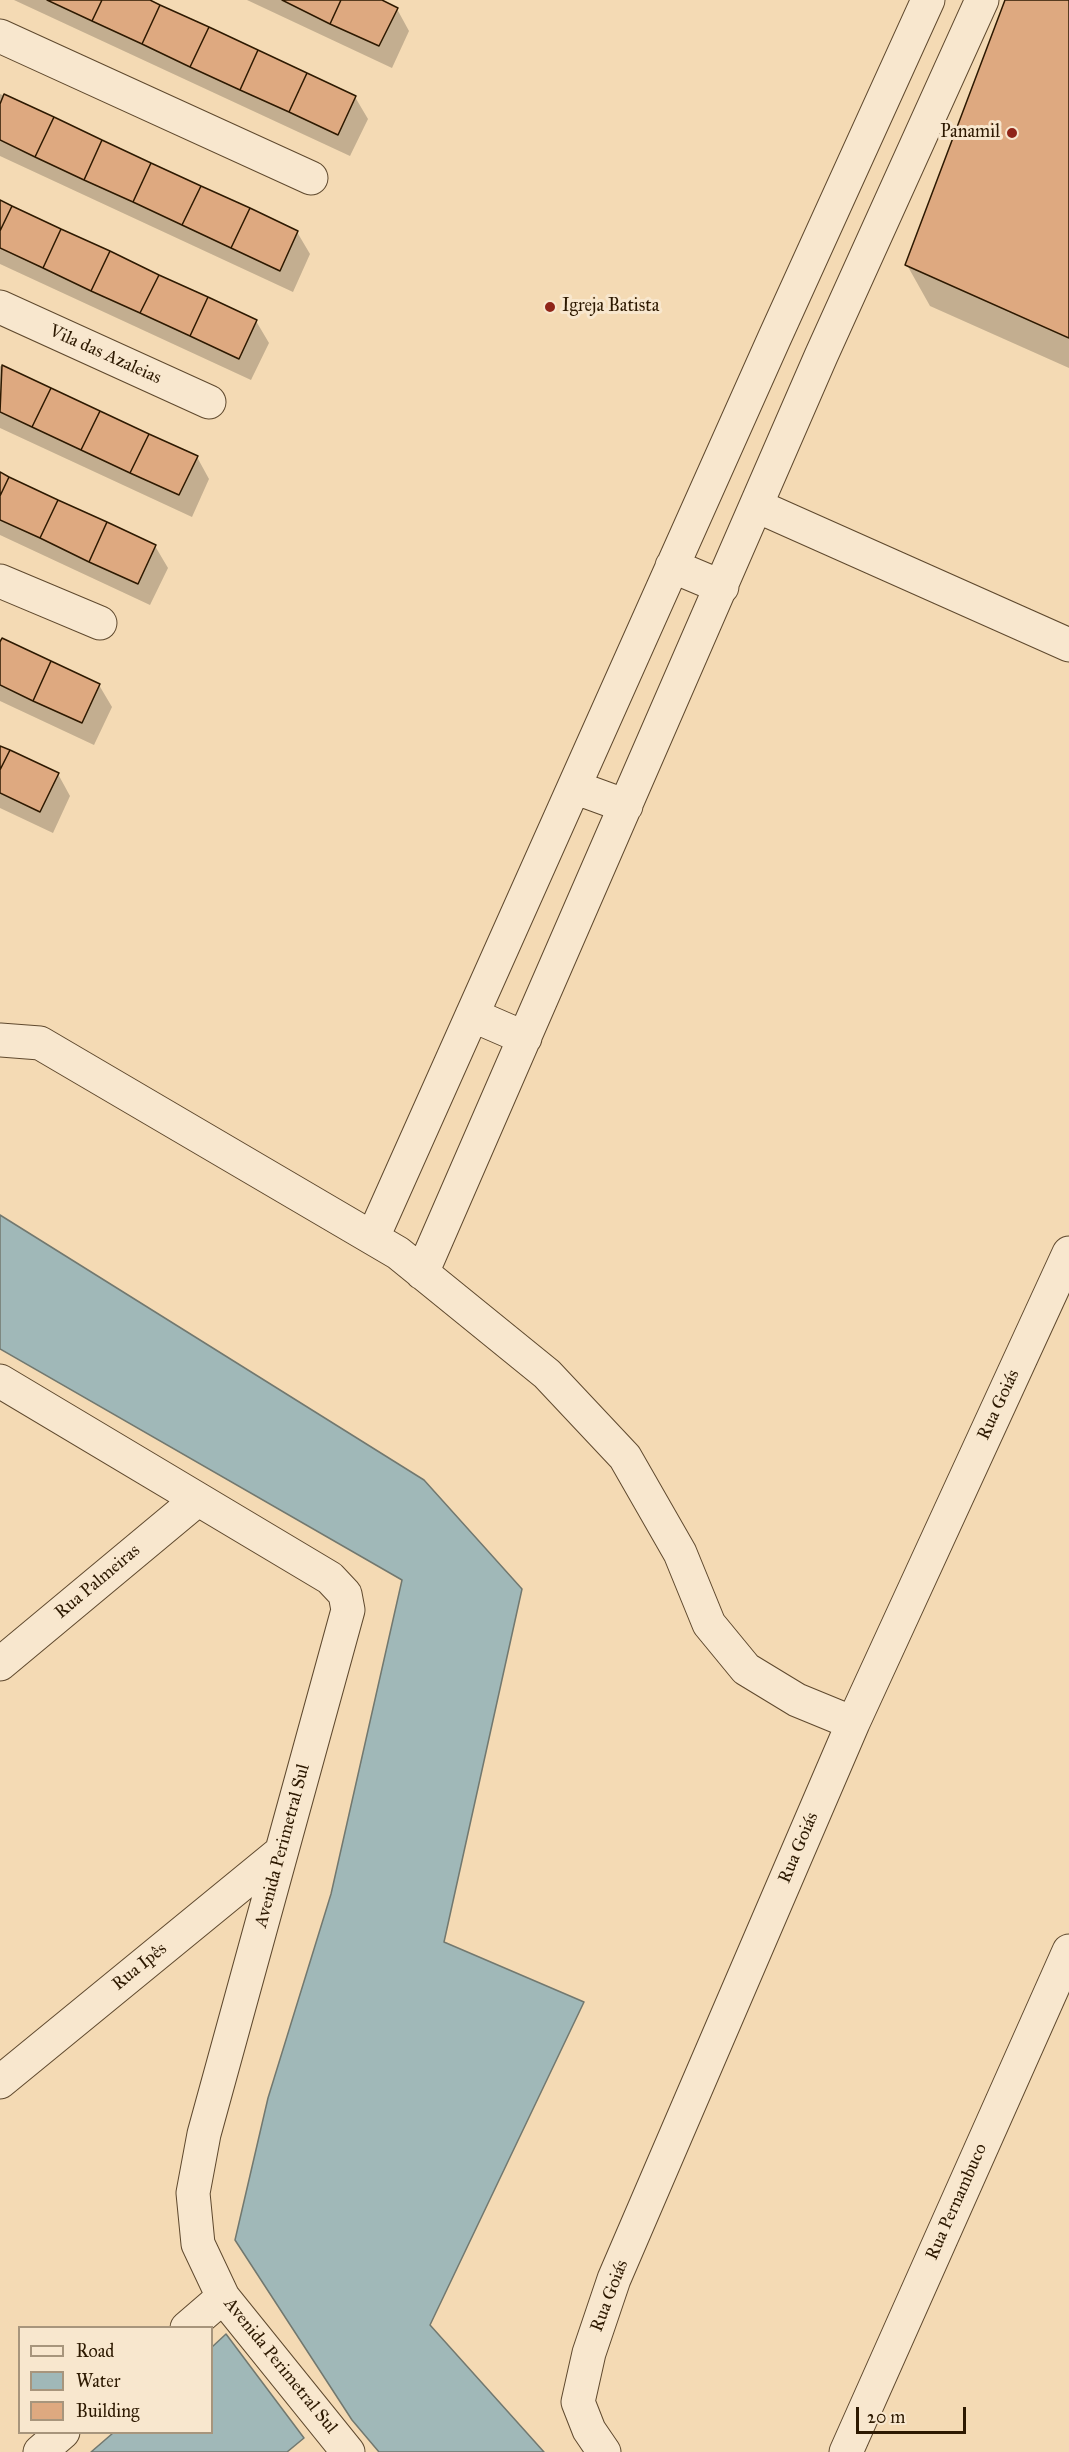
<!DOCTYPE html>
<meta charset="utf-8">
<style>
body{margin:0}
#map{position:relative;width:1069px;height:2452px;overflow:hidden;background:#f4dab4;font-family:"IM FELL Great Primer",serif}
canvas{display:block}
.legend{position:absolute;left:18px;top:2326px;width:195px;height:108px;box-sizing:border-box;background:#f8e7ce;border:2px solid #a7957c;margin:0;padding:8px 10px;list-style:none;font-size:18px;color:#2d1901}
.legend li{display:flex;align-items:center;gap:12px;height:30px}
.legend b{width:30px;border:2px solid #a7957c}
.scale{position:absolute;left:856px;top:2407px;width:110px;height:27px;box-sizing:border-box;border:3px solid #2d1901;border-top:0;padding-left:8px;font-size:18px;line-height:21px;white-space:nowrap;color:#2d1901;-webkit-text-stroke:4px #f8e7ce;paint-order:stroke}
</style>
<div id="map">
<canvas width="1069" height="2452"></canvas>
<ul class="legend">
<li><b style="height:8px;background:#f8e7ce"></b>Road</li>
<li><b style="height:16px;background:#a0b8b8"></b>Water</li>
<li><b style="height:16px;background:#dea980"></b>Building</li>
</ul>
<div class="scale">20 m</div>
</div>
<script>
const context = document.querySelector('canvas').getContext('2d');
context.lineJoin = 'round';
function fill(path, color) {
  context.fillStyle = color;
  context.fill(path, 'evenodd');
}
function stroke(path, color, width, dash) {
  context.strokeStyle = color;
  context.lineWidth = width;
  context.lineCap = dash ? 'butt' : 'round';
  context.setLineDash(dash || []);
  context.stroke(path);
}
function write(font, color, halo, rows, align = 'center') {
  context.font = font + ' "IM FELL Great Primer",serif';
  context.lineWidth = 6;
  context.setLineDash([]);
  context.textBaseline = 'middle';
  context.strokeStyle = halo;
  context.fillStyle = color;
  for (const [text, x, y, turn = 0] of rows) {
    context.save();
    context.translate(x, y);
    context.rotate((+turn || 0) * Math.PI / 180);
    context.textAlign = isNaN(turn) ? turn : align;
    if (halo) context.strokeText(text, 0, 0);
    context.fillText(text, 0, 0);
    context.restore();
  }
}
const water = new Path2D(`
 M0,1215L424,1480L522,1589L444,1942L584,2002L430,2325L544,2452H379L352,2420L235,2240L268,2098L331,1894L402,1580L0,1349Z
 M226,2334L304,2438L287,2452H91L113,2433L212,2432V2347Z`);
fill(water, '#a0b8b8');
stroke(water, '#72786f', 1.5);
fill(new Path2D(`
 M14,0H146L355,97L368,119L350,156Z
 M247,0H378L397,9L409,31L392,68Z
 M1006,0H1069V368L930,306L907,265Z
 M0,94L297,232L310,254L293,292L0,156Z
 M0,202L256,321L269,343L251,380L0,264Z
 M0,366L197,457L209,479L192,517L0,428Z
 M0,474L155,546L168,568L150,605L0,535Z
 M0,639L99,685L112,707L94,745L0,701Z
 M0,747L58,774L70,796L53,833L0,808Z`), '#0003');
const building = new Path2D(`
 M47,0H102L92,21Z
 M102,0H150L160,5L142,44L92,21Z
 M282,0H341L330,24Z
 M341,0H382L398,8L379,46L330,24Z
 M1005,0H1069V338L905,265Z
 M160,5L209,27L190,67L142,44Z
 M209,27L258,50L240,90L190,67Z
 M258,50L307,73L289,112L240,90Z
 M307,73L356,96L338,135L289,112Z
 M4,94L54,117L35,157L0,140V104Z
 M54,117L102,140L84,180L35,157Z
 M102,140L151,163L133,202L84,180Z
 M151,163L201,186L182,225L133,202Z
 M201,186L250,208L231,248L182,225Z
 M0,200L12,206L0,231Z
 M12,206L61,229L43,268L0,248V231Z
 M250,208L298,231L280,271L231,248Z
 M61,229L110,251L91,291L43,268Z
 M110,251L159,275L140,313L91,291Z
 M159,275L208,297L190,336L140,313Z
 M208,297L257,320L239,359L190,336Z
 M2,365L51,388L32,427L0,412Z
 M51,388L100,411L81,450L32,427Z
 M100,411L149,434L130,473L81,450Z
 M149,434L198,456L179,495L130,473Z
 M0,472L9,477L0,496Z
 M9,477L58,500L40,538L0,520V496Z
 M58,500L107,522L89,562L40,538Z
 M107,522L156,545L138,584L89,562Z
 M2,638L51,661L33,701L0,685V642Z
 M51,661L100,684L82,723L33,701Z
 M0,746L10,750L0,770Z
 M10,750L59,773L40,812L0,793V770Z`);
fill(building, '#dea980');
stroke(building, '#2d1901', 1.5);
const minor = new Path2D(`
 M0,36L311,178
 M0,307L209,402
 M757,506L1069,645
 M672,566L722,587
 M0,581L100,623
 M574,787L626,806
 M472,1015L525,1038
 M0,1040L40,1043L398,1253L547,1374L625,1457L680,1553L709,1624L746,1669L797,1700L853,1723
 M373,1237L774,339L928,0
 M422,1273L821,356L982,0
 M0,1381L330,1578L345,1594L348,1610L204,2134L193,2193L198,2244L223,2297L348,2452
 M0,1664L197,1500
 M0,2082L281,1852
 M187,2328L223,2297
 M40,2452L63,2432
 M604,2452L589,2430L578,2402L589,2353L614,2279L853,1723L1069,1253
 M846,2452L1069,1951`);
stroke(minor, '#5f492e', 35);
stroke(minor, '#f8e7ce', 33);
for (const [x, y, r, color] of [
 [1012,133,6,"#8f2418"],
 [550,307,6,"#8f2418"]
]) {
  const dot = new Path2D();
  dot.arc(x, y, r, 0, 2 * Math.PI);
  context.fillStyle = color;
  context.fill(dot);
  stroke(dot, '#f8e7ce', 2);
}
write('18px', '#2d1901', '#f8e7ce', [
 ["Panamil",1000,133],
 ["Igreja Batista",562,307,"left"]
], 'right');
write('18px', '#2d1901', '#f8e7ce', [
 ["Vila das Azaleias",105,355,24],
 ["Rua Goiás",999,1405,-65],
 ["Rua Palmeiras",98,1582,-40],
 ["Avenida Perimetral Sul",283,1846,-75],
 ["Rua Goiás",799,1848,-67],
 ["Rua Ipês",140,1967,-39],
 ["Rua Pernambuco",957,2202,-66],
 ["Rua Goiás",610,2296,-69],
 ["Avenida Perimetral Sul",280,2366,51]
]);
</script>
